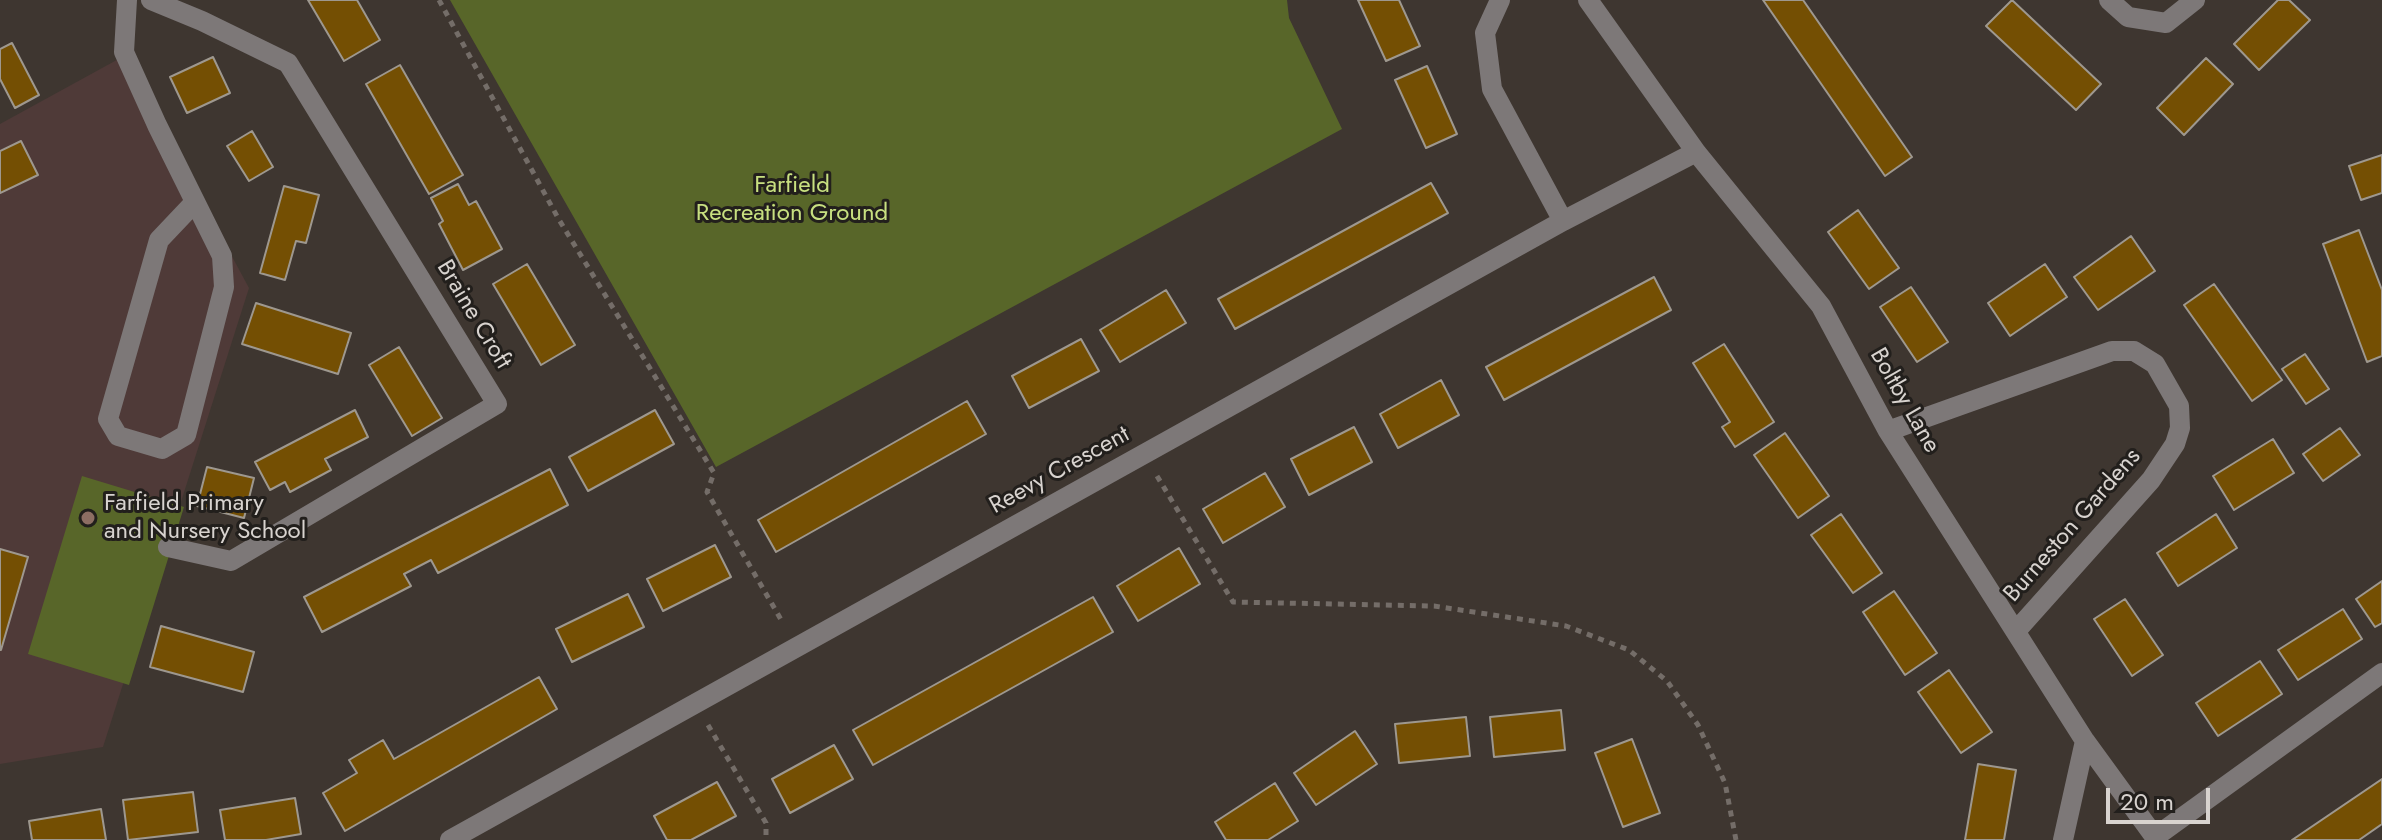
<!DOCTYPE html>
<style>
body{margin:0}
#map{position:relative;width:2382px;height:840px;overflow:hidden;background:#3e3630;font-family:Jost,sans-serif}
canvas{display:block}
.scale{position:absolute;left:2106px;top:788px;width:104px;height:36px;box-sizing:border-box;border:4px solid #d8d3cf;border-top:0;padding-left:10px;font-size:24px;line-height:28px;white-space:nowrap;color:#d8d3cf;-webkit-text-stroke:6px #221f1c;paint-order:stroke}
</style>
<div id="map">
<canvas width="2382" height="840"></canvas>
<div class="scale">20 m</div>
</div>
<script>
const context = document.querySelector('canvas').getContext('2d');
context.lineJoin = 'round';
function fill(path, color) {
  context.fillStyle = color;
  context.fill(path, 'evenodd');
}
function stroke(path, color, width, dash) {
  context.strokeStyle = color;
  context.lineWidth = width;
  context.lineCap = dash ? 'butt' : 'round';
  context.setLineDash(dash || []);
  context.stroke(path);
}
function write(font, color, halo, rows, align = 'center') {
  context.font = font + ' Jost,sans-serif';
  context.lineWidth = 6;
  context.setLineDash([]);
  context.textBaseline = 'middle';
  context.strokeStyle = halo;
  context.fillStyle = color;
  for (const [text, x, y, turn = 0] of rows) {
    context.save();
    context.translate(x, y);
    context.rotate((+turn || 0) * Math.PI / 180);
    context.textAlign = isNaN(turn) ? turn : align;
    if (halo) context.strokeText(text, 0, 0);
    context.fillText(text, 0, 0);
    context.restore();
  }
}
fill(new Path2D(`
 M124,56L249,288L103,747L0,764V124Z`), '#4f3a38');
fill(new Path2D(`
 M450,0H1287L1289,18L1342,129L716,467Z
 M82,476L184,507L129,685L28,654Z`), '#586629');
const building = new Path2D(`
 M308,0H357L380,40L344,61Z
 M1358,0H1399L1420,46L1386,61Z
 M1763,0H1803L1912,157L1885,176Z
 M2012,0L2101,84L2076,110L1986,26Z
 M2278,0H2289L2310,20L2259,70L2234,44Z
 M12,43L39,95L15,108L0,79V49Z
 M213,57L230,93L187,113L170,77Z
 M2206,58L2233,84L2184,135L2157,108Z
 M400,65L463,175L429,194L366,84Z
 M1427,66L1457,134L1426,148L1395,80Z
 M252,131L273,167L249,181L227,146Z
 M21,141L38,175L0,193V151Z
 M2382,155V193L2361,200L2349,166Z
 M1431,183L1448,213L1235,329L1218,299Z
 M458,184L469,205L476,201L502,249L463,270L439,224L443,221L431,198Z
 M284,186L319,195L306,243L296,241L285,280L260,273Z
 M1858,210L1899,268L1869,289L1828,232Z
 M2359,230L2382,290V356L2367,362L2323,244Z
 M2131,236L2155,271L2098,310L2074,277Z
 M527,264L575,345L541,365L493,284Z
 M2045,264L2067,297L2010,336L1988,303Z
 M1654,277L1671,310L1504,400L1486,367Z
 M2214,284L2282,380L2252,401L2184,305Z
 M1911,287L1948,342L1917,362L1880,307Z
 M1166,290L1186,323L1120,362L1100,330Z
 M256,303L351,333L338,374L242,344Z
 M1081,339L1099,371L1029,408L1012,376Z
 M1724,344L1774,422L1735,447L1722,427L1730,422L1693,363Z
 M399,347L442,418L412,436L369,365Z
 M2305,354L2329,389L2306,404L2282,369Z
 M1441,380L1459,415L1398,448L1380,414Z
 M967,401L986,434L776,552L758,520Z
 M355,410L368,437L325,459L331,470L290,492L285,482L270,490L255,462Z
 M655,410L674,444L588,491L569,457Z
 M1354,427L1372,462L1309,495L1291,459Z
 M2340,428L2360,455L2323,481L2303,454Z
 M1785,433L1829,496L1798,518L1754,455Z
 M2273,439L2294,473L2234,510L2213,476Z
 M207,467L254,478L244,518L197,506Z
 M550,469L568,505L438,573L431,560L404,574L411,586L322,632L304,597Z
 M1265,473L1285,507L1223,543L1203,509Z
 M1841,514L1882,573L1853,593L1811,535Z
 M2216,514L2237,548L2178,586L2157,553Z
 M715,545L731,577L663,611L647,579Z
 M1179,548L1200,584L1138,621L1117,586Z
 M0,549L28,557L1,650H0Z
 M2382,581V623L2375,627L2356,599Z
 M1894,591L1937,653L1905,675L1863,612Z
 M628,594L644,627L572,662L556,629Z
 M1093,597L1113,632L873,765L853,730Z
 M2125,599L2163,655L2132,676L2094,619Z
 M2343,609L2362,639L2298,680L2278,650Z
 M161,626L254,652L243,692L150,667Z
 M2260,661L2282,694L2218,736L2196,703Z
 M1949,670L1992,732L1961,753L1918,692Z
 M539,677L557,709L345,831L323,793L357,773L349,760L383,740L394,759Z
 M1561,710L1565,750L1494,757L1490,717Z
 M1466,717L1470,756L1399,763L1395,724Z
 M1355,731L1377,764L1316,805L1294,773Z
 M1632,739L1660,813L1623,827L1595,753Z
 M834,745L853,779L790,813L772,779Z
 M1978,764L2016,770L2004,840H1965Z
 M2382,779V824L2359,840H2292Z
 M717,782L736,816L691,840H667L654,816Z
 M1275,783L1298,821L1268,840H1226L1215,822Z
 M193,792L198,832L128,840L123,800Z
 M295,798L301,834L266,840H225L220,810Z
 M101,809L106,840H32L29,821Z`);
fill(building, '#744f03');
stroke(building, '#9e988f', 2);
stroke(new Path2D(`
 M439,0L558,218L714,473L707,492L783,623
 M1157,476L1233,602L1434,606L1566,626L1629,650L1667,681L1698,725L1725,783L1736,840
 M708,725L766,823V840`), '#746d68', 5, [6, 6]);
stroke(new Path2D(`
 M127,0L124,52L157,125L222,256L224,287L186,435L162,449L118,436L108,419L159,240L195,202
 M151,0L202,21L288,63L497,404L231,561L168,547
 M1500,0L1485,33L1492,89L1563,221
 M1588,0L1696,152L1821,306L1888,431L2085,741L2157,840
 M2109,0L2128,17L2166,23L2195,0
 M1888,431L2112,351H2134L2155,364L2179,406L2180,428L2175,444L2151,480L2016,631
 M2155,837L2382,673
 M450,840L1563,221L1696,152
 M2063,840L2085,741`), '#7d7878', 20);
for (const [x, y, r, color] of [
 [88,518,8,"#8d6e63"]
]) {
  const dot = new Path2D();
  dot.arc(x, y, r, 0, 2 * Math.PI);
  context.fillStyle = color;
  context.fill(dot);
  stroke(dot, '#221f1c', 3);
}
write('24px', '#c8e080', '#221f1c', [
 ["Farfield",792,186],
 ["Recreation Ground",792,214]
]);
write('24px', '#d8d3cf', '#221f1c', [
 ["Braine Croft",473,315,59],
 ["Boltby Lane",1904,401,60],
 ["Reevy Crescent",1060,471,-29],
 ["Burneston Gardens",2073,526,-49]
]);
write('24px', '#d8d3cf', '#221f1c', [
 ["Farfield Primary",104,504],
 ["and Nursery School",104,532]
], 'left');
</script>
